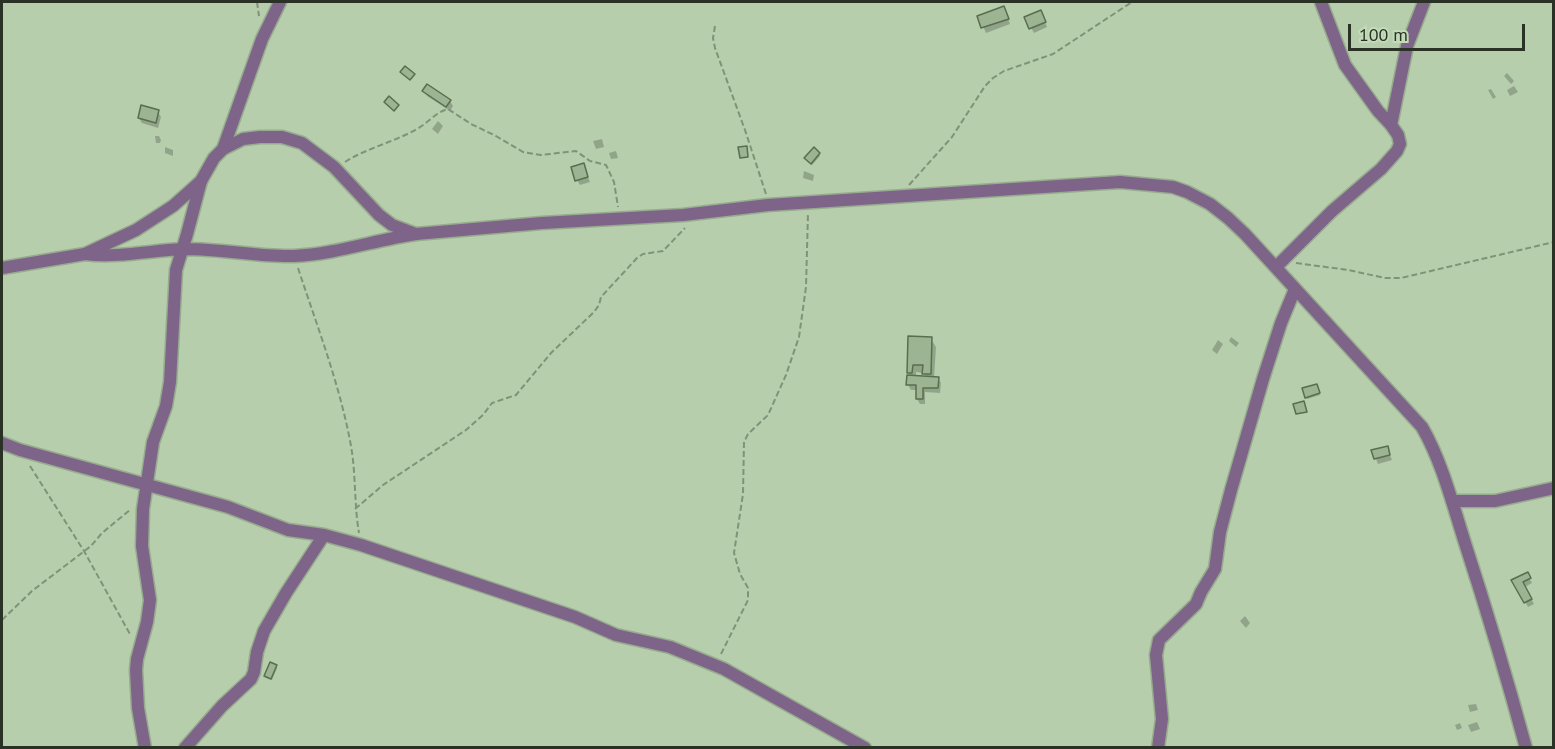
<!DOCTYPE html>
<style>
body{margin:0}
#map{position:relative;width:1555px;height:749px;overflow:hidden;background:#b6ceac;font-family:"PT Sans",sans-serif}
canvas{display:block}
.frame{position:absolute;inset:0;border:3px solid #293225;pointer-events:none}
.scale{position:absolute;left:1348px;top:24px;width:177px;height:27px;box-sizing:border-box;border:3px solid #293225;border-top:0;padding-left:8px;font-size:18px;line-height:21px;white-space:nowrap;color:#293225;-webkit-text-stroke:4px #c3dbb8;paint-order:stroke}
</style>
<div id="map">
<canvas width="1555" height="749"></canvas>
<div class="frame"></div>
<div class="scale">100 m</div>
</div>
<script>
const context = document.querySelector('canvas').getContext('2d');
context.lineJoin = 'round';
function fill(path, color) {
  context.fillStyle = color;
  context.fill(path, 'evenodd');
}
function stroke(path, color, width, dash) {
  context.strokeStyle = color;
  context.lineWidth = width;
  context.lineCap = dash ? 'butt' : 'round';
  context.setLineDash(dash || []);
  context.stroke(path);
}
fill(new Path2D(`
 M1006,13L1010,24L986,33L979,17Z
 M1043,17L1047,27L1034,33L1026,18Z
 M1507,73L1514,81L1511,84L1504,76Z
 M1514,86L1518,92L1510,96L1507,90Z
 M1491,89L1496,97L1493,99L1488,90Z
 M424,91L450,101L453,106L450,111L427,96Z
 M158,112L161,117L158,128L142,123L139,118Z
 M438,121L443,126L438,134L432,129Z
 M155,136H159L161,140L160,143H156Z
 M602,139L604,147L596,149L593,141Z
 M165,147L173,150V156L165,153Z
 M616,151L618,158L611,159L609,153Z
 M819,154L820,156L812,165L807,160Z
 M583,165L590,182L580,185L577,180Z
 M804,171L814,175L813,181L803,178Z
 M1231,337L1239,343L1236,347L1229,341Z
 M909,338L931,339L936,347L934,378H938L941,383L940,393L925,392V404H920L917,399L918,390H911L908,385L911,377L908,372ZM916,372L924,373L927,378L916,377Z
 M1218,340L1223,344L1217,354L1212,350Z
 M1317,387L1320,395L1307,399L1306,397Z
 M1387,448L1392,460L1378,464L1373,451Z
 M1527,574L1532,583L1525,587L1534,604L1528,607L1514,581Z
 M1245,616L1250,623L1246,628L1240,621Z
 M276,666L277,668L272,680L266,678L265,676Z
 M1476,704L1478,710L1470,712L1468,705Z
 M1477,722L1480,729L1471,732L1468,725Z
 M1460,723L1462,728L1457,730L1455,725Z`), '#0003');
const building = new Path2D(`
 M1004,6L1009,19L981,28L977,16Z
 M1041,10L1046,22L1029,29L1024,17Z
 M405,66L415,74L410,80L400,72Z
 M427,84L451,100L446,107L422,91Z
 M389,96L399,105L394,111L384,102Z
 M141,105L159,110L156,123L138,118Z
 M747,146L748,157L740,158L738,147Z
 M814,147L820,153L811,164L804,158Z
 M584,163L588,177L575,181L571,167Z
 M908,336L932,337L931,374H922L923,365H913L912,373H907Z
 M907,375L939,377L938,388H923V399H916V385H906Z
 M1317,384L1320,393L1305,398L1302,388Z
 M1304,401L1307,412L1296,414L1293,404Z
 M1388,446L1390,455L1374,459L1371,450Z
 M1528,572L1531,578L1523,582L1532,599L1524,603L1511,580Z
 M270,662L277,665L271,679L264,676Z`);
fill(building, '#9db492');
stroke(building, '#586e4e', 1.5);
const minor = new Path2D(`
 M1391,125L1407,46L1424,2
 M223,149L262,39L280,2
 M85,254C116,258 149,251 181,249C219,248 256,257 294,256C336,254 375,240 416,234
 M1276,267L1332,211L1381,169L1397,151L1400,144L1398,135L1391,125L1378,111L1345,65L1321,2
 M2,443L20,450L228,507L288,530L324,535L361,545L575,617L616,635L670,647L724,669L865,748
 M1452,501H1495L1554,488
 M145,748L138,708L136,670L137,659L147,622L150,600L142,546L143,509L153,442L166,406L170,382L176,270L187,234L201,181
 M185,748L222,706L251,679L254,672L257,652L264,631L286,593L324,535
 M1158,748L1162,719L1156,655L1159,640L1196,604L1201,592L1215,569L1220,532L1231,490L1263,379L1281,323L1295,289`);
const tertiary = new Path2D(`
 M2,268L85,254L136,230L173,206L191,190L201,181L214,158L223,149L243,139L260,137H282L302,143L334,167L379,215L392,225L416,234L542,223L683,215L768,205L1120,182L1173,187L1187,192L1210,204L1228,218L1245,234L1422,427C1442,462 1452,502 1464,540C1486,608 1507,678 1526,748`);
stroke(minor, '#97ac8e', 15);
stroke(tertiary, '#97ac8e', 15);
stroke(new Path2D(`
 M257,2L259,16
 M715,26L713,38L715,48L745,130L766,194
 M345,162C367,148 394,142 417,129C428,123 436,112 448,109L471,124L496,136L523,152L541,155L576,151L590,161L606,165L614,182L618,207
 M909,185L952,137L985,86L993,78L1004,71L1053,54L1132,2
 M1296,263L1348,270L1385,278H1401L1554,242
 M298,268C317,326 340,385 351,446C356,474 354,504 359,533
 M30,466L84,551L131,636
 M355,509L383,485L466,430L483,415L492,403L516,395L551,353L594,312L599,305L601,297L637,258L643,254L663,251L685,228
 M2,620L32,591L91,546L102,533L131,509
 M721,654L748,600V588L740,574L734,553L743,494L744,442L748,434L768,415L786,375L799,337L806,287L808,213`), '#809278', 2, [6, 3]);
stroke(minor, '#7f648a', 12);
stroke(tertiary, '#7f648a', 12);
</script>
